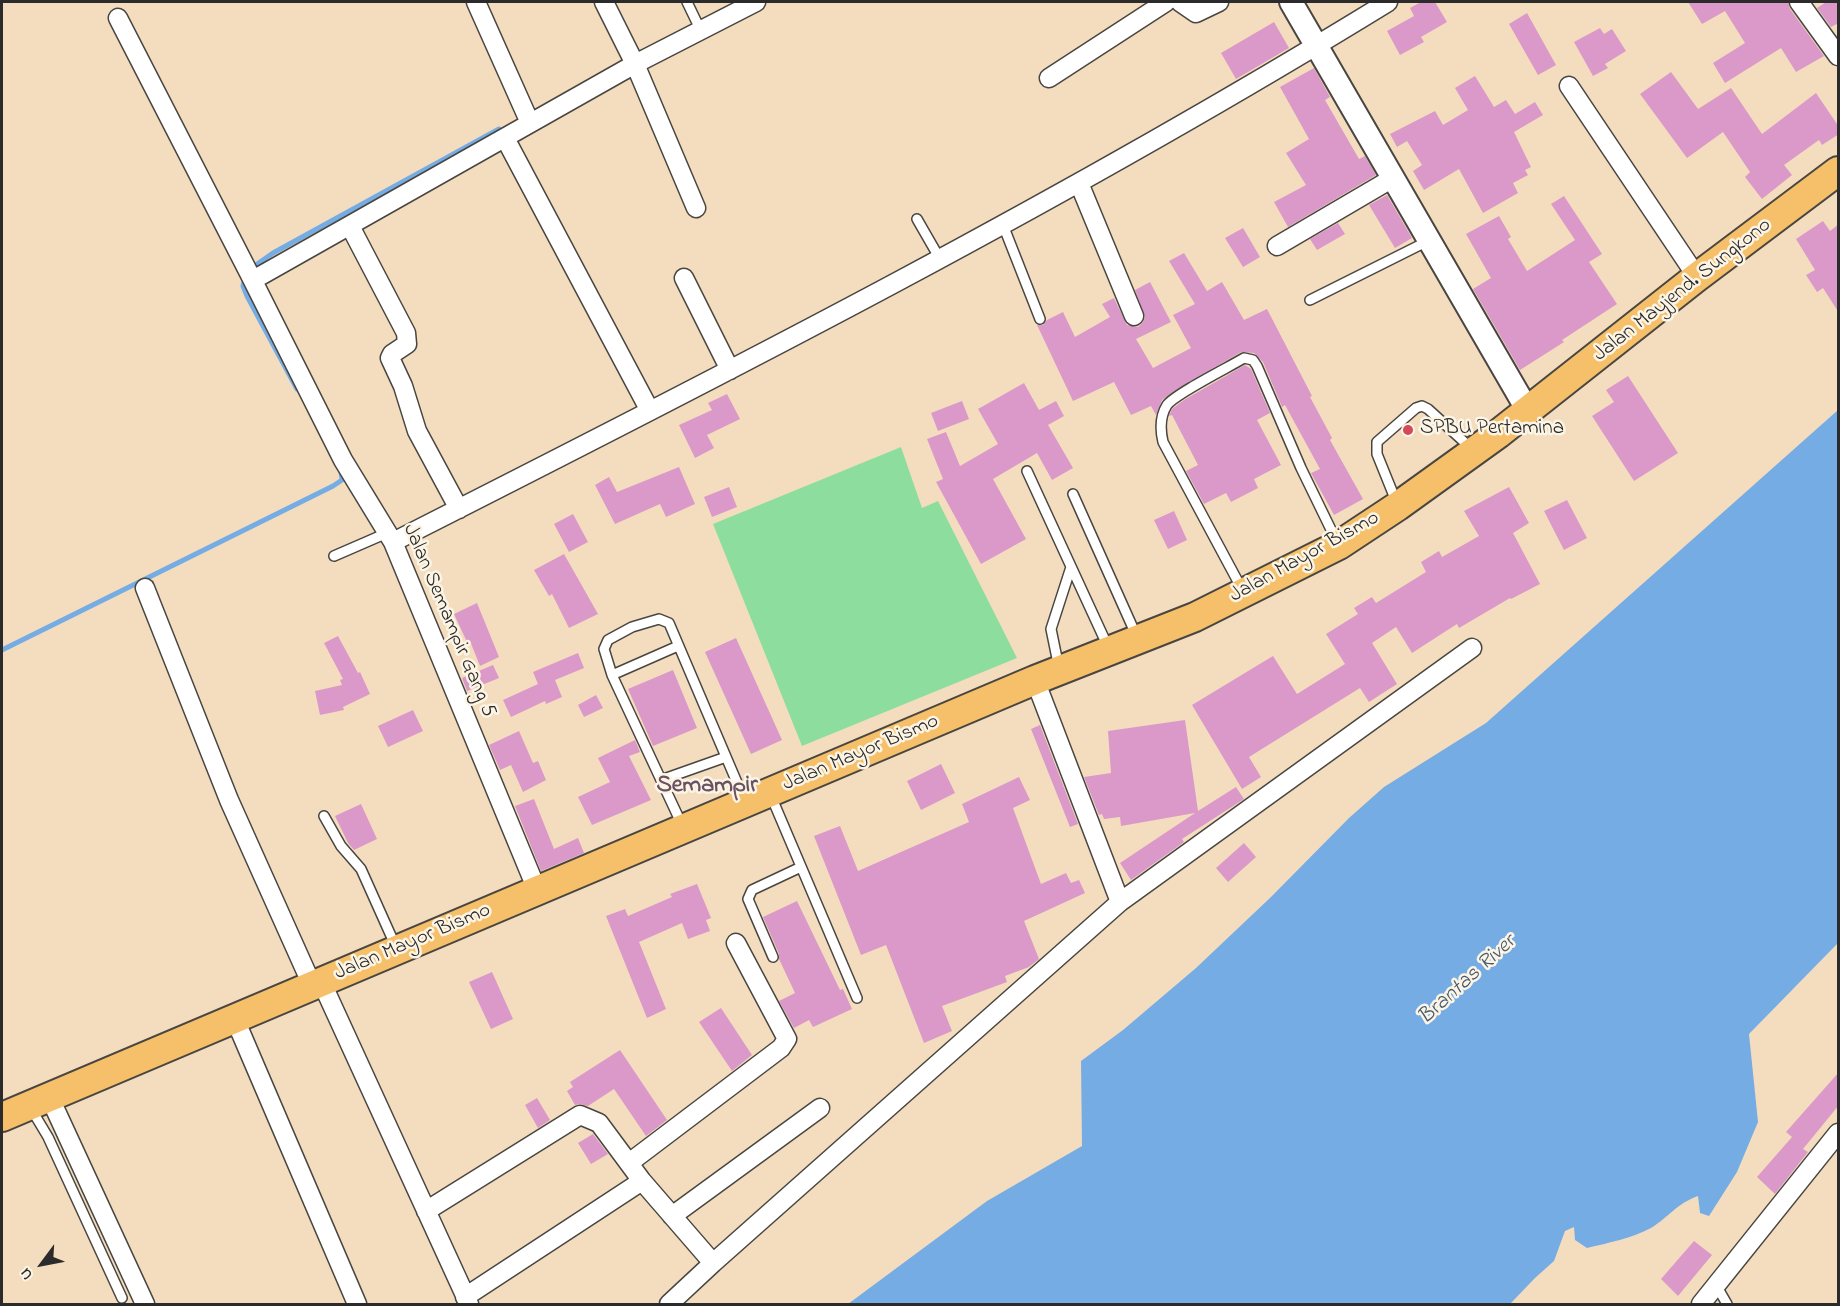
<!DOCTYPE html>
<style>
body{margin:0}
#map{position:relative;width:1840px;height:1306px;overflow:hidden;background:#f3ddbe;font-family:"Indie Flower",sans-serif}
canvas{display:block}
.frame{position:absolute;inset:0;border:3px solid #2b2b2b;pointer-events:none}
.north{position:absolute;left:12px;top:1234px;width:60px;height:60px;-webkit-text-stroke:4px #fcf5e5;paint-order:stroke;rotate:238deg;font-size:16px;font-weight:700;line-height:24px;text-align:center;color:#2b2b2b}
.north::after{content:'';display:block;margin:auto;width:21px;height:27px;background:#2b2b2b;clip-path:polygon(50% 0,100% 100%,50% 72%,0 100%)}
</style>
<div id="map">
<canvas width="1840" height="1306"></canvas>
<div class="frame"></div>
<div class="north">U</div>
</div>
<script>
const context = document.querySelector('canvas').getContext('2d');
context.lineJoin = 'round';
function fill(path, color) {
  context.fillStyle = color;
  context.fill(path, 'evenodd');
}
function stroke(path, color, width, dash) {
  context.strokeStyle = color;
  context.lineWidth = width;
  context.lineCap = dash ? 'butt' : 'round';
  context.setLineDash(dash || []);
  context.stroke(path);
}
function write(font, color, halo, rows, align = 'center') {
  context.font = font + ' "Indie Flower",sans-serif';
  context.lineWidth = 5;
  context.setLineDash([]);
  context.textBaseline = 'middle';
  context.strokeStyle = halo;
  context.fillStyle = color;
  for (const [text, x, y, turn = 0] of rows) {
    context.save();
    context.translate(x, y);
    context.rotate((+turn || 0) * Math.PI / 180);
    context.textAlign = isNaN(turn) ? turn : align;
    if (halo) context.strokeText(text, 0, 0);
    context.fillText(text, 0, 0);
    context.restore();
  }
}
fill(new Path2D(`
 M901,447L922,508L938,501L1017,658L802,746L713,524Z`), '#8dde9e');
fill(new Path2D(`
 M1838,410V943L1749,1034L1758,1122L1737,1172L1709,1216L1700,1213L1698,1196C1676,1204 1669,1217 1651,1228C1632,1238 1608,1243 1587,1248L1575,1240L1574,1227L1565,1231L1554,1261L1535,1278L1510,1304H848L987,1201L1082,1146L1081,1061L1123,1030L1196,968L1271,897L1349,818L1384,787L1486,723Z`), '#76ace4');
stroke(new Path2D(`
 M250,269L273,253L499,129
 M245,277L243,286L247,296L297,389
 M2,650L333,486L342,480L341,471`), '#76ace4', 5);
fill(new Path2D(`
 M1421,2H1435L1447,22L1421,37L1424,42L1400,55L1387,31L1414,16L1410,8Z
 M1688,2H1788L1790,9L1824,56L1796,72L1781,48L1725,83L1713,63L1745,43L1725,11L1702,24Z
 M1826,2H1839V23L1831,27L1817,8Z
 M1527,13L1556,65L1538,75L1509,24Z
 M1274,22L1289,48L1236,79L1221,53Z
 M1600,28L1604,34L1612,29L1626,51L1605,64L1608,68L1593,76L1574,42Z
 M1314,68L1330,97L1325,100L1359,159L1365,156L1376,175L1288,227L1274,202L1306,185L1286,153L1309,139L1280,87Z
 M1671,72L1698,109L1731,88L1762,134L1816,93L1839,127V134L1822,145L1819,140L1784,165L1792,175L1762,199L1745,177L1750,172L1723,132L1687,158L1640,94Z
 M1475,76L1494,107L1506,100L1515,114L1535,102L1543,115L1514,132L1531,167L1525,170L1528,175L1513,183L1518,193L1483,213L1459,169L1424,190L1413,171L1422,165L1407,141L1397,147L1390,134L1435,111L1443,125L1468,110L1455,88Z
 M1387,195L1412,238L1395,248L1369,205Z
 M1564,196L1602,254L1589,262L1617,304L1562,340L1564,342L1520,370L1473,289L1491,278L1466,234L1499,216L1511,237L1508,239L1527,271L1575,240L1551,204Z
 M1823,221L1830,231L1839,224V313L1823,288L1817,292L1806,275L1815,270L1796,239Z
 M1338,223L1345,234L1317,250L1310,239Z
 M1243,228L1260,257L1243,267L1225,238Z
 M1184,253L1207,291L1222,282L1244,320L1267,309L1312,396L1310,397L1332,438L1330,440L1363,499L1334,515L1311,473L1320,469L1285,405L1282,407L1263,362L1254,353L1241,352L1177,389L1162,400L1156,415L1151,406L1131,415L1114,382L1073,401L1037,325H1043L1047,320L1063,312L1075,337L1110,317L1102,304L1114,298L1127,325L1138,327L1143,322L1145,317L1135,290L1150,282L1171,322L1136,339L1153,368L1191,348L1173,315L1195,304L1169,261Z
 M1245,365L1251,369L1270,413L1257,420L1281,465L1254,479L1258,488L1231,502L1226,493L1204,504L1186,471L1198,465L1172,415L1169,416L1172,409L1184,400Z
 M1628,376L1678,453L1634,481L1592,416L1614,402L1606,390Z
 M1024,383L1039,410L1056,401L1064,416L1048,425L1073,468L1052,480L1037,453L993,479L1026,539L981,564L936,482L943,479L927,439L946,432L960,466L998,444L978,409Z
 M727,394L740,419L707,435L714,448L695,458L679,425L712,410L708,403Z
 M962,401L969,419L938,431L931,413Z
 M679,467L695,504L666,517L660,504L615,524L595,485L609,477L617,492Z
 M729,487L737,507L712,517L704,497Z
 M1509,487L1529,523L1513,533L1540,584L1511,599L1510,598L1459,628L1457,624L1412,653L1396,627L1372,643L1397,684L1369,702L1360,688L1249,757L1261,777L1242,789L1192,705L1273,656L1297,694L1345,664L1326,634L1358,614L1354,608L1372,597L1376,603L1426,572L1421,562L1439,551L1442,557L1479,536L1464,511Z
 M1567,500L1587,538L1564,550L1544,511Z
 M1174,511L1187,540L1168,549L1154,520Z
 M573,514L588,542L569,552L554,524Z
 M564,554L598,614L569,628L552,594L549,596L534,570Z
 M477,603L499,657L480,666L470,641L467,642L454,614Z
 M338,636L358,673L360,672L370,694L343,707L344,710L320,715L315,691L342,685L340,680L343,679L324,643Z
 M736,638L782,740L751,754L705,652Z
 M578,653L584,668L555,680L562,697L546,704L545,701L511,717L503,700L538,684L533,672Z
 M493,665L499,678L467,691L462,678Z
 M673,670L697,728L653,746L628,689Z
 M596,695L603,708L584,717L578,705Z
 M413,710L423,731L388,747L378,726Z
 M1185,720L1198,811L1236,787L1244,799L1182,839L1184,842L1131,880L1120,863L1195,813L1121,826L1120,817L1104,819L1102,814L1099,815L1084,777L1111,773L1108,731Z
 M1040,725L1078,824L1070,827L1031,729Z
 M519,731L533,763L538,761L546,780L523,792L511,765L500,770L489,745Z
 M635,740L640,752L629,756L651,800L592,825L578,797L610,782L598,758Z
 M941,764L955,793L921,810L907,781Z
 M1019,777L1030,800L1013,808L1041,884L1066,873L1071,883L1079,880L1085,893L1024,921L1039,959L1029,967L1005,976L1007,982L942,1006L952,1031L924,1043L886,945L861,955L814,836L840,826L858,871L969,822L962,804Z
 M534,799L554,849L578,838L584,853L541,871L515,806Z
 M361,804L377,839L354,850L348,843L335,816Z
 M1244,843L1256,857L1228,882L1216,868Z
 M697,884L711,918L706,920L710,931L688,939L682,923L639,942L666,1009L647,1018L606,916L625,909L628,916L672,897L670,894Z
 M797,901L840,990L843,989L852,1009L813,1027L809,1020L794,1028L779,1001L795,993L779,959V954L763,917Z
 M492,972L513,1019L491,1029L469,982Z
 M721,1008L752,1055L732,1071L699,1022Z
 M620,1050L667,1120L646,1136L614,1089L588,1106L580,1104L575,1105L567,1091L573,1087L570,1082Z
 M1839,1072V1105L1803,1149L1808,1152L1775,1194L1757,1177L1792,1137L1786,1132Z
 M537,1098L550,1120L538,1128L525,1105Z
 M593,1134L608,1154L591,1164L578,1143Z
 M1694,1241L1712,1255L1678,1296L1661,1279Z`), '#db99c9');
const service = new Path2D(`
 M687,2L700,29
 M917,219L940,259
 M1003,225L1040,319
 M1310,300L1428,241
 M1027,471L1109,649
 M1073,494L1137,637
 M1396,501L1377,454V442L1416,408L1422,406L1428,409L1472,449
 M334,556L387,533
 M1243,591L1163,442C1160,429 1160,416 1167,405C1175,394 1229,367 1244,358L1253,360L1257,366L1301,468L1337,542
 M1059,668L1051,629L1071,567
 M612,675L678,646
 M661,780L726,757
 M771,796L857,998
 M324,816L341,846L361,869L396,947
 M683,827L612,675L604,649L608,640L632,627L659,619L669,623L744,799
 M773,957L748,899L752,890L801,867
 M30,1107L48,1137L122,1298
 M1716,1285L1727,1304`);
const minor = new Path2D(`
 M476,2L530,123
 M604,2L635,64L696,208
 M1180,2L1196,13L1219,2
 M1799,2L1838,56
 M118,18L250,275L343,460L393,542L537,890
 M1049,78L1166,2
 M1569,86L1697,277
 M505,138L650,411
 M1079,183L1134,316
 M350,226L406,333L407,344L392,354L390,358L403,386L417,431L459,509
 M1277,246L1393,178
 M684,278L730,370
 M253,280L635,64L756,2
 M393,542C729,372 1066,200 1388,2
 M145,588L229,800L312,985
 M1035,680L1120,902
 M321,981L469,1304
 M234,1017L357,1304
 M49,1096L145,1304
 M629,1163L781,1048L787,1039L736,943
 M426,1211L580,1115L599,1123L642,1181L713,1263
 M672,1216L820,1108
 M465,1297L642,1181
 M669,1304L713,1263L1120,902L1472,648
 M1701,1304L1838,1133`);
const tertiary = new Path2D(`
 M1291,2L1528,411`);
const primary = new Path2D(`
 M2,1117L1035,680L1195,617L1339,545L1398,506L1498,434L1697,277L1838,171`);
stroke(service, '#494641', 12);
stroke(minor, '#494641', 21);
stroke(tertiary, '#494641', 26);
stroke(primary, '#494641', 32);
stroke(service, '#fff', 9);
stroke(minor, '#fff', 18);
stroke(tertiary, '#fff', 22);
stroke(primary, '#f6c06b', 28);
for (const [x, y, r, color] of [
 [1408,430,6,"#d1495b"]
]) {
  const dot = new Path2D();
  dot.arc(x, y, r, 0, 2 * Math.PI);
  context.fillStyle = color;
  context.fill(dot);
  stroke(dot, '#fcf5e5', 2);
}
write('21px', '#2b2b2b', '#fcf5e5', [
 ["Jalan Mayjend. Sungkono",1683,291,-38],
 ["Jalan Mayor Bismo",1305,558,-29],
 ["Jalan Semampir Gang 5",448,621,67],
 ["Jalan Mayor Bismo",861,754,-23],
 ["Jalan Mayor Bismo",413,943,-23]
]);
write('21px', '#2b2b2b', '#fcf5e5', [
 ["SPBU Pertamina",1420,430]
], 'left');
write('italic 22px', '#45586c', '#fcf5e5', [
 ["Brantas River",1468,981,-42]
]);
write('bold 24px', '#695262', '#fcf5e5', [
 ["Semampir",707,787]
]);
</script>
